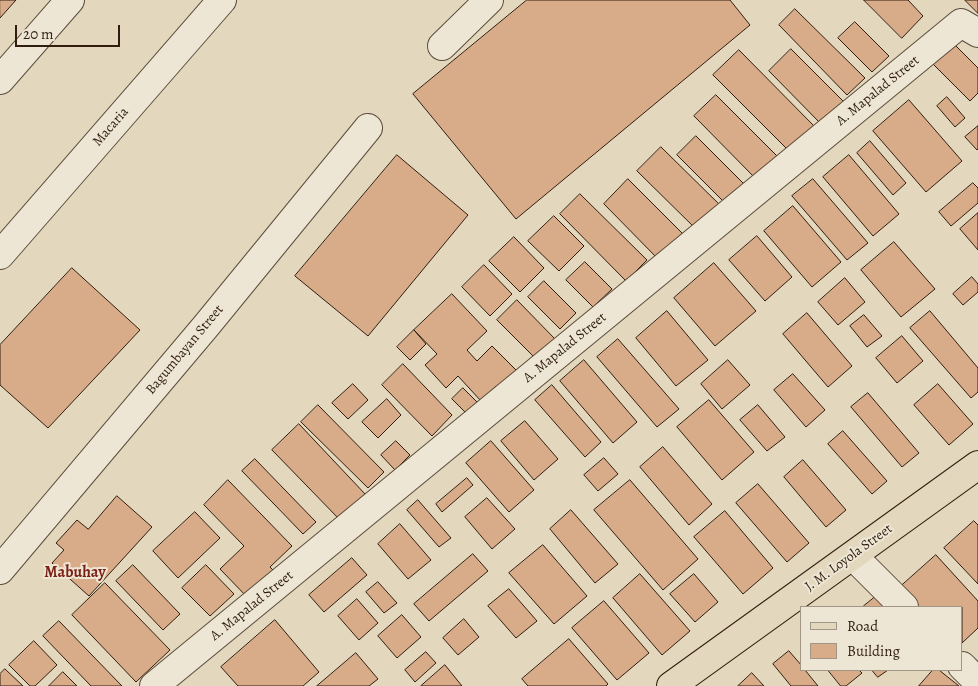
<!DOCTYPE html>
<style>
body{margin:0}
#map{position:relative;width:978px;height:686px;overflow:hidden;background:#e3d8be;font-family:Alegreya,serif}
canvas{display:block}
.legend{position:absolute;left:800px;top:606px;width:162px;height:65px;box-sizing:border-box;background:#ede6d5;border:1px solid #a19686;margin:0;padding:6px 9px;list-style:none;font-size:15px;color:#301d0f}
.legend li{display:flex;align-items:center;gap:10px;height:25px}
.legend b{width:25px;border:1px solid #a19686}
.scale{position:absolute;left:15px;top:25px;width:105px;height:22px;box-sizing:border-box;border:2px solid #301d0f;border-top:0;padding-left:6px;font-size:15px;line-height:18px;white-space:nowrap;color:#301d0f;-webkit-text-stroke:4px #ede6d5;paint-order:stroke}
</style>
<div id="map">
<canvas width="978" height="686"></canvas>
<ul class="legend">
<li><b style="height:6px;background:#e3d8be"></b>Road</li>
<li><b style="height:14px;background:#d8ab89"></b>Building</li>
</ul>
<div class="scale">20 m</div>
</div>
<script>
const context = document.querySelector('canvas').getContext('2d');
context.lineJoin = 'round';
function fill(path, color) {
  context.fillStyle = color;
  context.fill(path, 'evenodd');
}
function stroke(path, color, width, dash) {
  context.strokeStyle = color;
  context.lineWidth = width;
  context.lineCap = dash ? 'butt' : 'round';
  context.setLineDash(dash || []);
  context.stroke(path);
}
function write(font, color, halo, rows, align = 'center') {
  context.font = font + ' Alegreya,serif';
  context.lineWidth = 4;
  context.setLineDash([]);
  context.textBaseline = 'middle';
  context.strokeStyle = halo;
  context.fillStyle = color;
  for (const [text, x, y, turn = 0] of rows) {
    context.save();
    context.translate(x, y);
    context.rotate((+turn || 0) * Math.PI / 180);
    context.textAlign = isNaN(turn) ? turn : align;
    if (halo) context.strokeText(text, 0, 0);
    context.fillText(text, 0, 0);
    context.restore();
  }
}
const building = new Path2D(`
 M0,0H16L0,18Z
 M527,0H730L750,25L516,219L413,94Z
 M864,0H908L923,16L902,38Z
 M965,0H978V13Z
 M795,9L865,78L847,95L779,25Z
 M855,22L889,56L872,72L838,38Z
 M951,41L978,68V93L970,101L930,61Z
 M791,49L845,103L822,125L769,71Z
 M739,50L817,129L792,154L713,75Z
 M716,95L779,158L757,180L694,116Z
 M947,97L965,118L955,127L937,106Z
 M909,100L962,161L926,192L873,131Z
 M978,126V149L977,150L965,137Z
 M696,136L745,185L726,204L677,155Z
 M870,141L906,183L893,195L857,153Z
 M661,147L723,208L699,232L637,171Z
 M397,155L468,215L368,336L295,276Z
 M849,155L899,214L873,236L823,177Z
 M628,179L685,236L660,261L604,204Z
 M813,179L868,243L847,260L792,196Z
 M973,183L978,188V203L951,226L939,212Z
 M580,194L647,260L626,281L560,214Z
 M793,206L841,262L812,287L764,231Z
 M978,213V250L960,229Z
 M554,216L584,246L559,271L528,241Z
 M757,236L792,277L765,301L729,260Z
 M514,237L544,268L520,292L489,261Z
 M894,242L935,289L901,317L861,270Z
 M585,262L612,289L593,307L566,280Z
 M714,263L756,311L715,346L674,298Z
 M484,265L512,294L490,316L462,287Z
 M72,268L140,330L48,428L0,385V345Z
 M972,277L978,284V292L963,305L953,294Z
 M845,278L865,302L838,325L818,302Z
 M544,281L576,313L560,329L528,297Z
 M452,294L487,331L467,350L477,361L492,346L520,374L502,392L496,386L481,401L458,376L446,388L425,365L437,354L414,330Z
 M517,300L555,339L535,358L497,320Z
 M667,311L708,360L676,386L636,338Z
 M930,311L978,368V392L971,398L910,328Z
 M807,313L852,366L828,387L783,334Z
 M864,315L882,336L867,347L850,326Z
 M414,330L426,344L410,360L397,347Z
 M902,336L923,361L897,383L876,358Z
 M618,339L679,409L657,427L597,357Z
 M584,360L637,422L613,443L560,381Z
 M728,360L750,385L722,409L701,384Z
 M403,364L452,415L432,436L382,385Z
 M793,374L825,410L806,427L774,390Z
 M353,384L368,400L348,419L332,403Z
 M938,384L973,424L949,445L914,405Z
 M552,385L601,442L585,457L535,400Z
 M463,388L477,402L466,413L452,399Z
 M868,393L919,453L902,467L851,407Z
 M387,399L401,415L378,438L362,422Z
 M709,400L754,452L722,480L677,427Z
 M318,405L384,472L368,488L301,422Z
 M758,405L785,437L767,451L740,420Z
 M525,421L558,459L534,480L501,441Z
 M299,424L366,495L340,520L272,450Z
 M843,431L887,481L872,494L828,444Z
 M396,441L410,455L395,470L381,455Z
 M491,441L534,490L509,512L466,463Z
 M663,447L712,504L689,525L640,467Z
 M604,458L618,474L598,491L584,475Z
 M255,459L316,522L303,534L242,471Z
 M803,460L846,510L826,527L784,477Z
 M467,478L473,485L442,512L436,504Z
 M228,480L292,546L270,567L276,573L249,599L220,569L244,546L204,505Z
 M630,480L698,559L663,590L594,510Z
 M758,484L809,543L787,562L736,503Z
 M117,496L152,527L89,596L52,563L64,550L56,543L77,520L88,529Z
 M487,498L515,529L492,549L465,517Z
 M418,500L451,538L439,547L407,510Z
 M571,510L618,564L595,583L550,529Z
 M725,511L773,568L743,594L694,537Z
 M195,512L220,538L178,578L153,551Z
 M974,521L978,525V584L944,548Z
 M400,524L431,560L408,579L378,544Z
 M543,545L587,596L554,624L509,573Z
 M473,554L488,571L429,621L414,604Z
 M936,555L978,601V628L962,643V607H917L899,588Z
 M352,558L367,575L324,612L309,595Z
 M133,565L180,614L163,630L116,581Z
 M206,565L234,594L210,616L182,588Z
 M640,574L690,631L662,655L613,598Z
 M694,574L718,602L695,622L670,594Z
 M378,582L397,603L384,613L366,592Z
 M105,583L170,650L136,682L72,615Z
 M509,589L537,621L516,638L488,606Z
 M885,589L900,607H865L864,606Z
 M357,599L378,623L359,640L338,616Z
 M604,601L649,653L617,680L572,628Z
 M402,615L421,637L397,658L378,636Z
 M464,619L479,637L458,655L443,638Z
 M275,620L319,672L303,686H238L221,667Z
 M59,621L122,686H91L43,636Z
 M569,639L608,684L606,686H528L522,679Z
 M34,641L57,665L35,686H30L9,665Z
 M789,651L802,666V670H805L818,686H791L773,664Z
 M426,652L436,663L415,682L405,670Z
 M356,653L378,679L369,686H317Z
 M445,665L462,686H421Z
 M5,669L23,686H0V674Z
 M828,670H859L862,673L846,686H841Z
 M872,670H888L878,677Z
 M933,670H939L959,686H919Z
 M63,672L77,686H49Z
 M752,673L764,686H738Z`);
fill(building, '#d8ab89');
stroke(building, '#301d0f', 1);
const minor = new Path2D(`
 M442,46L489,0
 M0,80L70,0
 M0,255L222,0
 M853,556L904,607
 M0,570L206,326L368,128
 M962,666L978,682
 M154,686L961,23L978,33`);
const major = new Path2D(`
 M671,686L978,465`);
stroke(minor, '#5d4c3b', 30);
stroke(major, '#301d0f', 30);
stroke(minor, '#ede6d5', 28);
stroke(major, '#e3d8be', 28);
write('14px', '#301d0f', '#ede6d5', [
 ["A. Mapalad Street",878,91,-39],
 ["Macaria",111,127,-49],
 ["A. Mapalad Street",565,348,-39],
 ["Bagumbayan Street",185,350,-50],
 ["J. M. Loyola Street",849,558,-36],
 ["A. Mapalad Street",252,606,-39]
]);
write('bold 16px', '#7a1f14', '#ede6d5', [
 ["Mabuhay",75,573]
]);
</script>
